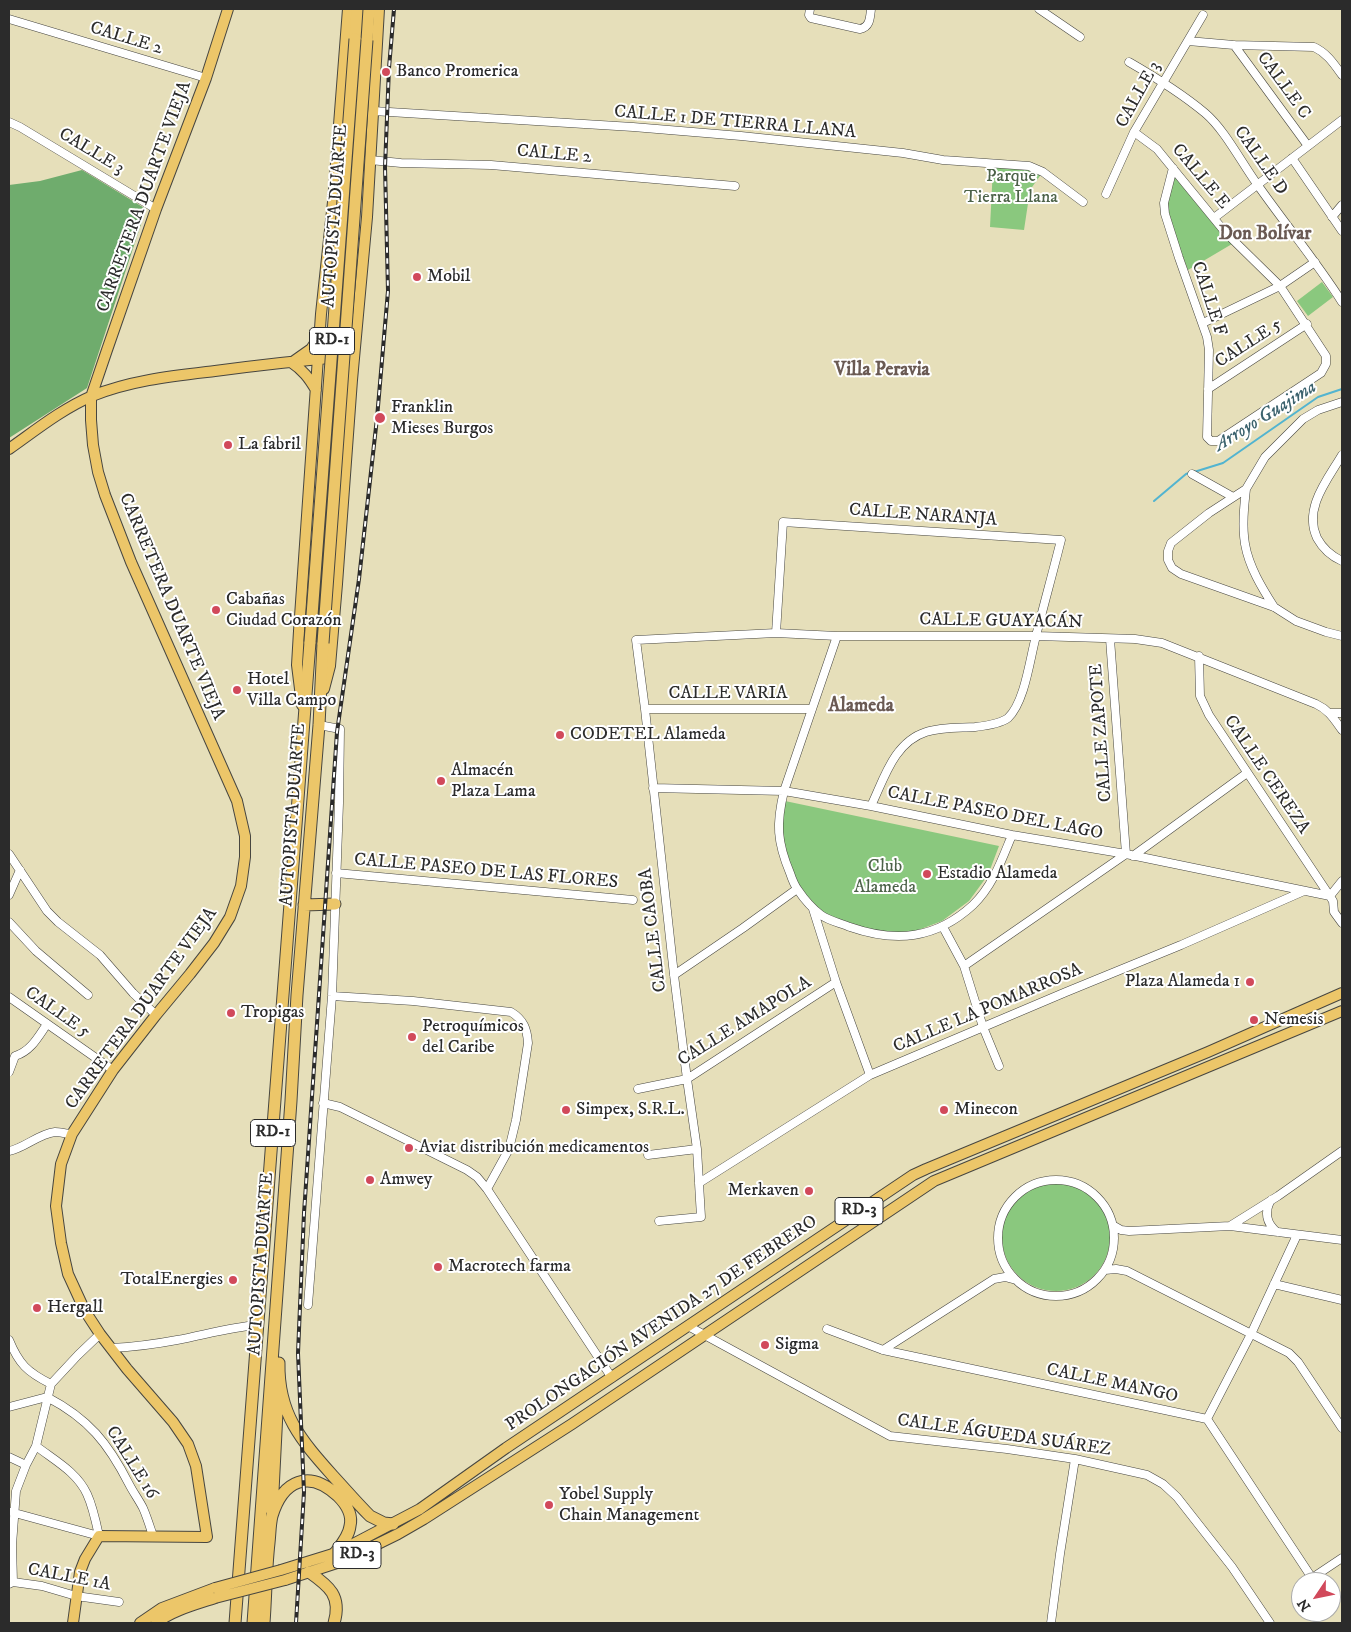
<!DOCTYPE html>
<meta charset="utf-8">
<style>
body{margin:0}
#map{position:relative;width:1351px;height:1632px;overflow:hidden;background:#e6dfba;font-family:"IM FELL DW Pica",serif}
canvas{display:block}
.frame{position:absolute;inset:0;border:10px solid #2b2b2b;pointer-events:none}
.north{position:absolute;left:1291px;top:1572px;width:50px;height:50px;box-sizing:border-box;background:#fff;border:1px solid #aaa;border-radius:50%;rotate:236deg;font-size:14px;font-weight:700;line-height:20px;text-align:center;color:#2b2b2b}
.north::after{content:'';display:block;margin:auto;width:18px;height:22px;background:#d1495b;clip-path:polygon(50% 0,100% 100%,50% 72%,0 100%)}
</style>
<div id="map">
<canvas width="1351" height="1632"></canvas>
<div class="frame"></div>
<div class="north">N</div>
</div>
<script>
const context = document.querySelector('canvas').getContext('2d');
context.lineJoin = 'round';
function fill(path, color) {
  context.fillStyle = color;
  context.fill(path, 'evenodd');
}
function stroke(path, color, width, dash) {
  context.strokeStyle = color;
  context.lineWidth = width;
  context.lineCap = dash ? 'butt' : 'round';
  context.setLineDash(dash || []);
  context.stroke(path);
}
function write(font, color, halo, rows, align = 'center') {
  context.font = font + ' "IM FELL DW Pica",serif';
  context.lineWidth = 4;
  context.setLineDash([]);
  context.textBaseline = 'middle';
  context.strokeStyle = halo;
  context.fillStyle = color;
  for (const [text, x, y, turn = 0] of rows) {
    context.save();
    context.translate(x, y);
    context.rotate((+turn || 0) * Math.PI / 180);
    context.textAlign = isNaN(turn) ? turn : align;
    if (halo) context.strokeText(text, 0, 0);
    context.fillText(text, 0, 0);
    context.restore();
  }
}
fill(new Path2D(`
 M993,167L1026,168L1042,173L1030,190L1024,230L990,227Z
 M1174,177L1177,178L1232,244L1188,270L1176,239L1167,205Z
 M1322,282L1333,297L1308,316L1297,301Z
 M785,801L999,846L988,875L969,901L942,921L913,932H873L823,913L799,888L786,854L782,828Z
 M1002 1237a54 54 0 1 1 108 0a54 54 0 1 1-108 0Z`), '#8ac87e');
fill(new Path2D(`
 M82,170L146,209L87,388L9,438V185L40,181Z`), '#6fac6d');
stroke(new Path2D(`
 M1194,472L1223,463L1318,397L1342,389
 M1154,501L1186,474L1189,473`), '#52b4d0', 2);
const minor = new Path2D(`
 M810,9L809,15L811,18L860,29C870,27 870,18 871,9
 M1039,9L1080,37
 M9,19L206,78
 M1188,41L1234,45L1314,47C1327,53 1334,64 1342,75
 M1234,45L1308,146
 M1129,62C1155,77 1181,93 1205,113C1225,130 1241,162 1257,184C1285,224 1316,261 1342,302
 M373,111L633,127L741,136L903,153L943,160L1029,166L1043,172L1083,202
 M9,122L20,127L156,209
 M1134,132L1157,149L1225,232L1280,286L1326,356V364L1321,373L1218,441H1211L1207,437L1209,350L1207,337L1179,258L1165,214L1164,203L1173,168
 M1292,158L1342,231
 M370,160L401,163L491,165L735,186
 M1106,194L1134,132L1203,15
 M1332,217L1342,205
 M1214,218L1342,120
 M1203,323L1280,286L1315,262
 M1208,389L1307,324
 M1342,402L1318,410L1303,419L1265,457L1246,489L1209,513L1171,543L1168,551V560L1172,568L1181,574L1274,607L1296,621L1326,632L1342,636
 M1342,455C1328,479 1303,508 1317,538C1323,549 1331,556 1342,561
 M1192,474L1233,497
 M1246,489C1244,507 1242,526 1245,544C1249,567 1262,588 1274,607
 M776,633L783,522L1061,540C1053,572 1044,604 1036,636C1030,658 1025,702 1008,718C1000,724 984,726 975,727C959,728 941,727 926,732C894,742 884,779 871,806
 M837,636L784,791C776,824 777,842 790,873C792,879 794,885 798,890C804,899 813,909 821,915C829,921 841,923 850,927C896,943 936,939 973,905C993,886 1002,859 1012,835
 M1199,656L1200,696L1209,715L1333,901L1334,912L1342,923
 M645,709H812
 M1330,713H1342
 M653,788L784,791L871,806L1012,835L1126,854L1330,896L1342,881
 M9,854L47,911L58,922L100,955L133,993L156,1015
 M1133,856L1247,773
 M336,873L633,900
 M9,895L20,870
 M813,909L836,982L870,1075
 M9,922L36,951L88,995
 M943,927L964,966L983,1027L999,1066
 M964,966L1126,854L1110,639
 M674,975L743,928L797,889
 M332,996L413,1001L511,1012C524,1020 527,1029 528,1043L516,1120L509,1149L487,1189
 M9,997L113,1070
 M9,1072L15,1056C31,1051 38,1037 47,1024
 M638,1089L687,1079L836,982
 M323,1103L340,1107L467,1170L477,1177L487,1189L612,1378
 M9,1151C25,1148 38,1134 55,1132C60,1132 67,1134 72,1134
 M648,1155L697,1149
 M998 1238a58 58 0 1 1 116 0a58 58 0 1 1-116 0Z
 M699,1183L870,1075L1066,992L1181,945L1304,891
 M1271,1200C1264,1212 1266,1223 1277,1232
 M659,1221L701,1217L697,1149L687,1079L674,975L645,709L636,640L776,633L837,636H1036L1135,639L1162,643L1316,704C1329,710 1334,719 1342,730
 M1114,1226L1121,1230L1129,1231L1230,1226L1342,1240
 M1230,1226L1278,1196L1342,1151
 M1105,1270L1116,1269L1127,1271L1289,1353L1298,1362L1342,1428
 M1274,1284L1342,1300
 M308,1305L332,996L339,803L340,729L319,725
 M688,1326L890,1436L1007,1449L1075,1459L1147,1475L1163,1484L1177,1497L1232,1567L1270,1623
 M827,1329L883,1350L1207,1419L1312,1578L1342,1558
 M9,1340C19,1364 27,1372 51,1384
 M111,1348C133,1347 156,1344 177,1340C204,1335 231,1327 258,1325
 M883,1350L994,1279L1005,1277L1016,1280
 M9,1407L47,1397C89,1419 108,1443 129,1484C133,1492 139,1500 143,1508C147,1517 150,1527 153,1536
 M1207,1419L1251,1334L1297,1235
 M9,1457L26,1465
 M11,1512L99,1536C96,1522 93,1507 87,1494C77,1472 54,1460 36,1446
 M13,1582L12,1545L16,1491L26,1465L36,1446L51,1384L78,1355L100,1334
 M9,1584L13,1582L42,1586L76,1596L119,1602
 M1051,1623L1060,1554L1075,1459`);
const major = new Path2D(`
 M294,361L311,349L319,337
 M291,362C303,370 309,378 316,390
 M9,449C36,430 62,409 92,396C132,380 173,376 215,371C260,365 306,360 351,356
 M324,689L330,666L337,584L352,380L367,217L379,9
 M302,705L297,665L299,631L321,314L333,202L348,9
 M281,1570L336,1553L420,1509L506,1448L913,1175L926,1169L1208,1052L1342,993
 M285,1580L343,1561L398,1534L424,1519L572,1424L934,1181L1342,1011
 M73,1623L80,1572L85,1559L99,1536L207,1537L196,1466L188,1444L173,1422L127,1369L100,1334L85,1311L68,1274L61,1243L56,1206L61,1164L72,1134L113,1070L156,1015L190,974L214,943L230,917L241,886L245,857V836L237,801L131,562L105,495L98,472L93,445L91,420V397L107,350L156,209L206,78L228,9
 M140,1623L162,1608L215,1588
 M156,1623C174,1610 194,1605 215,1598`);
const highway = new Path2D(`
 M355,39L357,9
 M367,40L369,9
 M304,905L335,904
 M279,1363C278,1414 301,1440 333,1476C345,1489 357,1503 370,1516L384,1523L393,1524
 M272,1511L278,1392
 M309,1572C329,1586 342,1596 334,1623
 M235,1623L310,642
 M253,1623L291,1101L297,995L319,725L323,643
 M264,1623C266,1596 266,1569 269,1543C270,1534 270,1524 272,1516C283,1480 309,1469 338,1496C346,1504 353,1514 350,1526C349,1536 341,1545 335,1553`);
stroke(minor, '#474640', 9);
stroke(major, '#474640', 12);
stroke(highway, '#474640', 13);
stroke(minor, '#fff', 8);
stroke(major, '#ecc669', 10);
stroke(highway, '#ecc669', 11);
const rail = new Path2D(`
 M296,1623L304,1492L298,1353L304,1213L337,732L359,579L377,418L388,291L385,167L389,68L394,9`);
stroke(rail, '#2b2b2b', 4);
stroke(rail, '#fff', 2, [5.5]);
const majorBridge = new Path2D(`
 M215,1588L281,1570
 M215,1598L285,1580`);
const highwayBridge = new Path2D(`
 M310,642L355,39
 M323,643L367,40`);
stroke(majorBridge, '#474640', 12, []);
stroke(highwayBridge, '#474640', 13, []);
stroke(majorBridge, '#ecc669', 10);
stroke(highwayBridge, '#ecc669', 11);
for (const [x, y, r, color] of [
 [386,72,5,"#d1495b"],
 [417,277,5,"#d1495b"],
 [380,418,6,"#d1495b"],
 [228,445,5,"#d1495b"],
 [216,610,5,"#d1495b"],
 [237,690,5,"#d1495b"],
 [560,735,5,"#d1495b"],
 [441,781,5,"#d1495b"],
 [927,874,5,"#d1495b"],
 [1250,982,5,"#d1495b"],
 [231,1013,5,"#d1495b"],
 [1254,1020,5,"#d1495b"],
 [412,1037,5,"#d1495b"],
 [566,1110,5,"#d1495b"],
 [944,1110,5,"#d1495b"],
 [409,1148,5,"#d1495b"],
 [370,1180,5,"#d1495b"],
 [809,1191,5,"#d1495b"],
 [438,1267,5,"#d1495b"],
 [233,1280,5,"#d1495b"],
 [37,1308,5,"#d1495b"],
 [765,1345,5,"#d1495b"],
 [549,1505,5,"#d1495b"]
]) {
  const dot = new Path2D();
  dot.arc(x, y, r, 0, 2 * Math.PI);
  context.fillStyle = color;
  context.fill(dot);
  stroke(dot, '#fff', 2);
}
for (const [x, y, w] of [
 [332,341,45],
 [273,1133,45],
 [859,1211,48],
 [357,1555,48]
]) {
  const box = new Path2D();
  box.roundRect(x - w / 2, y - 13.5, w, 27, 4);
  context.fillStyle = '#fff';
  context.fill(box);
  stroke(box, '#2b2b2b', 1);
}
write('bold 16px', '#2b2b2b', null, [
 ["RD-1",332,341],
 ["RD-1",273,1133],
 ["RD-3",859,1211],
 ["RD-3",357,1555]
]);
write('18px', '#2b2b2b', '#fff', [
 ["CALLE 2",126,39,17],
 ["CALLE C",1283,86,54],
 ["CALLE 3",1139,95,-61],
 ["CALLE 1 DE TIERRA LLANA",735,123,5],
 ["CALLE 3",91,152,31],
 ["CALLE 2",554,155,5],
 ["CALLE D",1260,161,55],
 ["CALLE E",1200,177,50],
 ["CARRETERA DUARTE VIEJA",145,197,-70],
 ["AUTOPISTA DUARTE",336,216,-86],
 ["CALLE F",1208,299,72],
 ["CALLE 5",1249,344,-33],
 ["CALLE NARANJA",923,516,4],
 ["CARRETERA DUARTE VIEJA",171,607,67],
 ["CALLE GUAYACÁN",1001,622,1],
 ["CALLE VARIA",728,694],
 ["CALLE ZAPOTE",1102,733,-94],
 ["CALLE CEREZA",1266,775,56],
 ["CALLE PASEO DEL LAGO",995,814,11],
 ["AUTOPISTA DUARTE",294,815,-86],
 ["CALLE PASEO DE LAS FLORES",486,872,5],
 ["CALLE CAOBA",654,930,-97],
 ["CARRETERA DUARTE VIEJA",142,1009,-54],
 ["CALLE LA POMARROSA",988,1009,-23],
 ["CALLE 5",57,1013,35],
 ["CALLE AMAPOLA",745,1022,-32],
 ["AUTOPISTA DUARTE",262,1264,-86],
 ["PROLONGACIÓN AVENIDA 27 DE FEBRERO",662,1324,-34],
 ["CALLE MANGO",1112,1384,12],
 ["CALLE ÁGUEDA SUÁREZ",1004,1436,8],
 ["CALLE 16",131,1463,58],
 ["CALLE 1A",69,1578,11]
]);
write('18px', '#2b2b2b', '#fff', [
 ["Banco Promerica",396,72],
 ["Mobil",427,277],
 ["Franklin",391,408],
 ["Mieses Burgos",391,429],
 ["La fabril",238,445],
 ["Cabañas",226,600],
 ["Ciudad Corazón",226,621],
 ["Hotel",247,680],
 ["Villa Campo",247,701],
 ["CODETEL Alameda",570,735],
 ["Almacén",451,771],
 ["Plaza Lama",451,792],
 ["Estadio Alameda",937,874],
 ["Plaza Alameda 1",1240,982,"right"],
 ["Tropigas",241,1013],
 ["Nemesis",1264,1020],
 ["Petroquímicos",422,1027],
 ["del Caribe",422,1048],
 ["Simpex, S.R.L.",576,1110],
 ["Minecon",954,1110],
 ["Aviat distribución medicamentos",419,1148],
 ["Amwey",380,1180],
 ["Merkaven",799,1191,"right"],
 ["Macrotech farma",448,1267],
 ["TotalEnergies",223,1280,"right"],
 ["Hergall",47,1308],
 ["Sigma",775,1345],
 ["Yobel Supply",559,1495],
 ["Chain Management",559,1516]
], 'left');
write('18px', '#4c6248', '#fff', [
 ["Parque",1011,177],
 ["Tierra Llana",1011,198],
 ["Club",885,867],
 ["Alameda",885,888]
]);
write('bold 19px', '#6a5a53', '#fff', [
 ["Don Bolívar",1265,235],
 ["Villa Peravia",882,371],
 ["Alameda",861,707]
]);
write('italic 19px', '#3b626d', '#fff', [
 ["Arroyo Guajima",1266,417,-32]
]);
</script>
